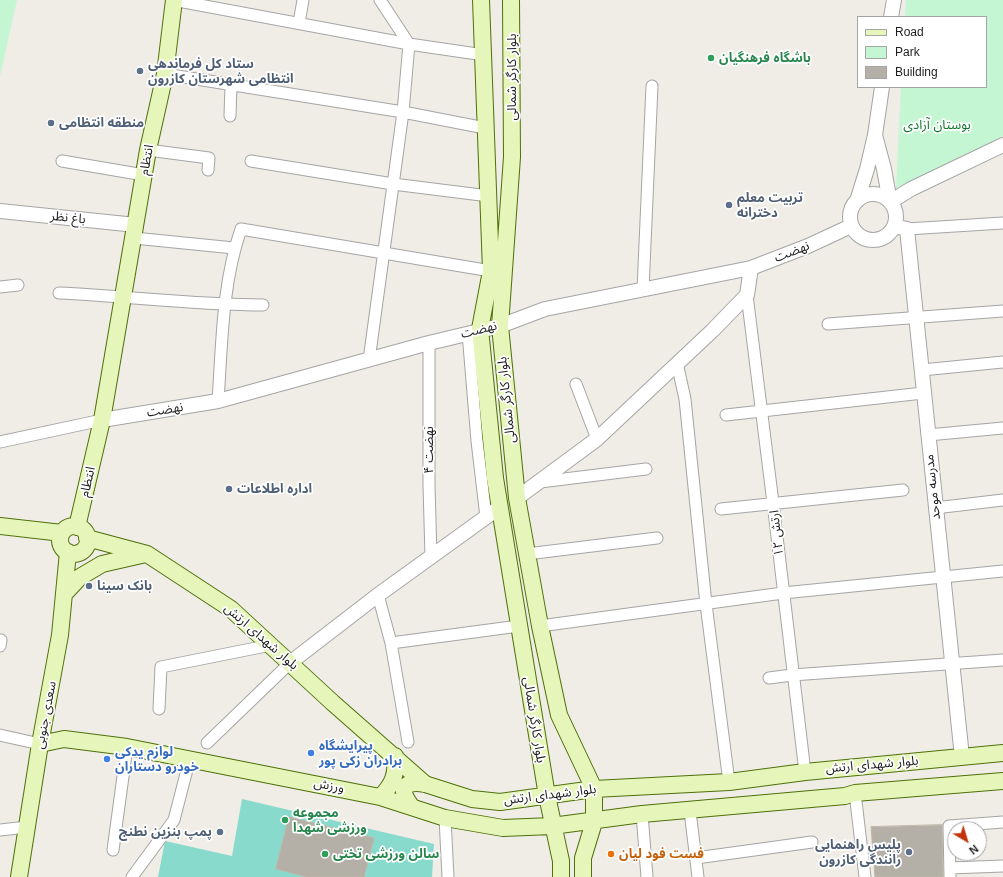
<!DOCTYPE html>
<meta charset="utf-8">
<style>
body{margin:0}
#map{position:relative;width:1003px;height:877px;overflow:hidden;background:#efede5;font-family:Arial,sans-serif}
canvas{display:block}
.legend{position:absolute;left:857px;top:16px;width:130px;height:72px;box-sizing:border-box;background:#fff;border:1px solid #a5a5a5;margin:0;padding:5px 7px;list-style:none;font-size:12px;color:#1e1e1e}
.legend li{display:flex;align-items:center;gap:8px;height:20px}
.legend b{width:20px;border:1px solid #a5a5a5}
.north{position:absolute;left:947px;top:821px;width:40px;height:40px;box-sizing:border-box;background:#fff;border:1px solid #a5a5a5;border-radius:50%;rotate:142deg;font-size:11px;font-weight:700;line-height:16px;text-align:center;color:#1e1e1e}
.north::after{content:'';display:block;margin:auto;width:14px;height:18px;background:#c2320a;clip-path:polygon(50% 0,100% 100%,50% 72%,0 100%)}
</style>
<div id="map">
<canvas width="1003" height="877"></canvas>
<ul class="legend">
<li><b style="height:5px;background:#e6f6bb"></b>Road</li>
<li><b style="height:11px;background:#c4f6d3"></b>Park</li>
<li><b style="height:11px;background:#b4b0a7"></b>Building</li>
</ul>
<div class="north">N</div>
</div>
<script>
const context = document.querySelector('canvas').getContext('2d');
context.lineJoin = 'round';
function fill(path, color) {
  context.fillStyle = color;
  context.fill(path, 'evenodd');
}
function stroke(path, color, width, dash) {
  context.strokeStyle = color;
  context.lineWidth = width;
  context.lineCap = dash ? 'butt' : 'round';
  context.setLineDash(dash || []);
  context.stroke(path);
}
function write(font, color, halo, rows, align = 'center') {
  context.font = font + ' Arial,"Noto Sans Arabic",sans-serif';
  context.lineWidth = 3.5;
  context.setLineDash([]);
  context.textBaseline = 'middle';
  context.strokeStyle = halo;
  context.fillStyle = color;
  for (const [text, x, y, turn = 0] of rows) {
    context.save();
    context.translate(x, y);
    context.rotate((+turn || 0) * Math.PI / 180);
    context.textAlign = isNaN(turn) ? turn : align;
    if (halo) context.strokeText(text, 0, 0);
    context.fillText(text, 0, 0);
    context.restore();
  }
}
fill(new Path2D(`
 M0,0H17L0,76Z
 M906,0H1003V136L896,188L901,87H986V17H905Z`), '#c4f6d3');
fill(new Path2D(`
 M242,799L434,844L432,877H158L165,841L232,856Z`), '#87dacc');
const building = new Path2D(`
 M289,817L374,838L364,877H307L276,869Z
 M942,825L943,877H875L871,827Z`);
fill(building, '#b4b0a7');
stroke(building, '#c0b7a8', 1);
const minor = new Path2D(`
 M173,0L409,44L403,112L369,360
 M380,0L409,44L484,55
 M299,23L303,0
 M165,74L403,112L485,128
 M230,116L231,85
 M148,150L209,158L208,170
 M62,161L144,175
 M251,161L393,184L489,196
 M907,229L1003,223
 M134,238L234,248
 M0,287L18,285
 M643,289L652,86
 M59,293C127,296 195,305 263,305
 M747,295L773,503L805,772
 M828,324L1003,311
 M468,333L477,441L486,517
 M429,343V485L431,557
 M677,363L685,399L706,604L729,782
 M922,370L1003,362
 M576,384L597,439
 M218,401C222,343 222,284 241,229L491,271
 M726,415L923,393
 M928,435L1003,428
 M0,442L102,420
 M540,482L646,469
 M935,508L1003,500
 M721,509L903,490
 M527,554L657,538
 M378,595L391,643L408,742
 M540,626L783,593L1003,571
 M391,643L519,626
 M0,646L1,640
 M769,678L792,675L1003,660
 M159,709L161,667L271,645
 M0,735L40,744
 M207,743L291,662
 M855,793L865,877
 M690,811L698,877
 M642,814L647,877
 M445,818L448,877
 M0,830L27,827
 M113,850L127,747
 M696,858L812,842
 M950,868L1003,866
 M132,877L174,820L190,758
 M950,877L949,826L1003,822`);
const tertiary = new Path2D(`
 M891,17L894,0
 M875,135L882,87
 M850 217a23 23 0 1 1 46 0a23 23 0 1 1-46 0Z
 M857,201L867,169L875,135L884,169L890,202L911,189L1003,145
 M0,211L136,225
 M894,226L907,229L962,757
 M102,420L218,401L429,343L500,326L545,309L751,268L808,246L851,226
 M517,498L597,439L713,330L747,295L751,268
 M291,662L378,595L500,507`);
const secondary = new Path2D(`
 M481,0L491,271L480,329L495,478L547,796L561,861V877
 M511,0L512,157L500,326L517,498L540,626L559,715L594,789V822L583,858V877
 M0,526L62,533
 M60 540a14 14 0 1 1 28 0a14 14 0 1 1-28 0Z
 M77,527L102,420L148,150L165,74L174,0
 M87,538L147,554L231,609L333,703L425,784L472,799L500,802L594,789L729,782L805,772L1003,753
 M65,593L80,577L102,564L146,554
 M40,744L64,739L127,747L380,797L445,818L503,828L552,826L642,814L845,796L855,793L1003,781
 M380,797C393,785 397,774 395,756
 M412,807C398,790 402,780 425,784
 M19,877L40,744L60,635L68,552`);
stroke(minor, '#a5a5a5', 13);
stroke(tertiary, '#a5a5a5', 16);
stroke(secondary, '#4f700a', 18);
stroke(minor, '#fff', 11);
stroke(tertiary, '#fff', 14);
stroke(secondary, '#e6f6bb', 16);
for (const [x, y, r, color] of [
 [711,58,4,"#2e9e5b"],
 [140,71,4,"#5c6f8a"],
 [51,123,4,"#5c6f8a"],
 [729,205,4,"#5c6f8a"],
 [229,489,4,"#5c6f8a"],
 [89,586,4,"#5c6f8a"],
 [311,753,4,"#3f7fe0"],
 [107,759,4,"#3f7fe0"],
 [285,820,4,"#2e9e5b"],
 [220,832,4,"#5c6f8a"],
 [909,852,4,"#5c6f8a"],
 [325,854,4,"#2e9e5b"],
 [611,854,4,"#e8710a"]
]) {
  const dot = new Path2D();
  dot.arc(x, y, r, 0, 2 * Math.PI);
  context.fillStyle = color;
  context.fill(dot);
  stroke(dot, '#fff', 1.5);
}
write('bold 13px', '#27864d', '#fff', [
 ["باشگاه فرهنگیان",719,58],
 ["مجموعه",293,813],
 ["ورزشی شهدا",293,828],
 ["سالن ورزشی تختی",333,854]
], 'left');
write('bold 13px', '#4e5e75', '#fff', [
 ["ستاد کل فرماندهی",148,64],
 ["انتظامی شهرستان کازرون",148,79],
 ["منطقه انتظامی",59,123],
 ["تربیت معلم",737,198],
 ["دخترانه",737,213],
 ["اداره اطلاعات",237,489],
 ["بانک سینا",97,586],
 ["پمپ بنزین نطنج",212,832,"right"],
 ["پلیس راهنمایی",901,845,"right"],
 ["رانندگی کازرون",901,860,"right"]
], 'left');
write('13px', '#1e1e1e', '#fff', [
 ["بلوار کارگر شمالی",512,77,-90],
 ["انتظام",147,160,-80],
 ["باغ نظر",68,218,6],
 ["نهضت",792,252,-21],
 ["نهضت",479,330,-14],
 ["بلوار کارگر شمالی",507,400,-96],
 ["نهضت",165,410,-9],
 ["نهضت ۴",429,450,-90],
 ["انتظام",88,482,-77],
 ["مدرسه موحد",933,487,-96],
 ["ارتش ۱۲",777,533,-96],
 ["بلوار شهدای ارتش",261,637,41],
 ["سعدی جنوبی",46,715,-79],
 ["بلوار کارگر شمالی",534,720,81],
 ["بلوار شهدای ارتش",872,765,-5],
 ["ورزش",329,786,11],
 ["بلوار شهدای ارتش",550,795,-7]
]);
write('13px', '#117730', '#fff', [
 ["بوستان آزادی",937,125]
]);
write('bold 13px', '#366cbe', '#fff', [
 ["پیرایشگاه",319,746],
 ["برادران زکی پور",319,761],
 ["لوازم یدکی",115,752],
 ["خودرو دستاران",115,767]
], 'left');
write('bold 13px', '#c56008', '#fff', [
 ["فست فود لیان",619,854]
], 'left');
</script>
